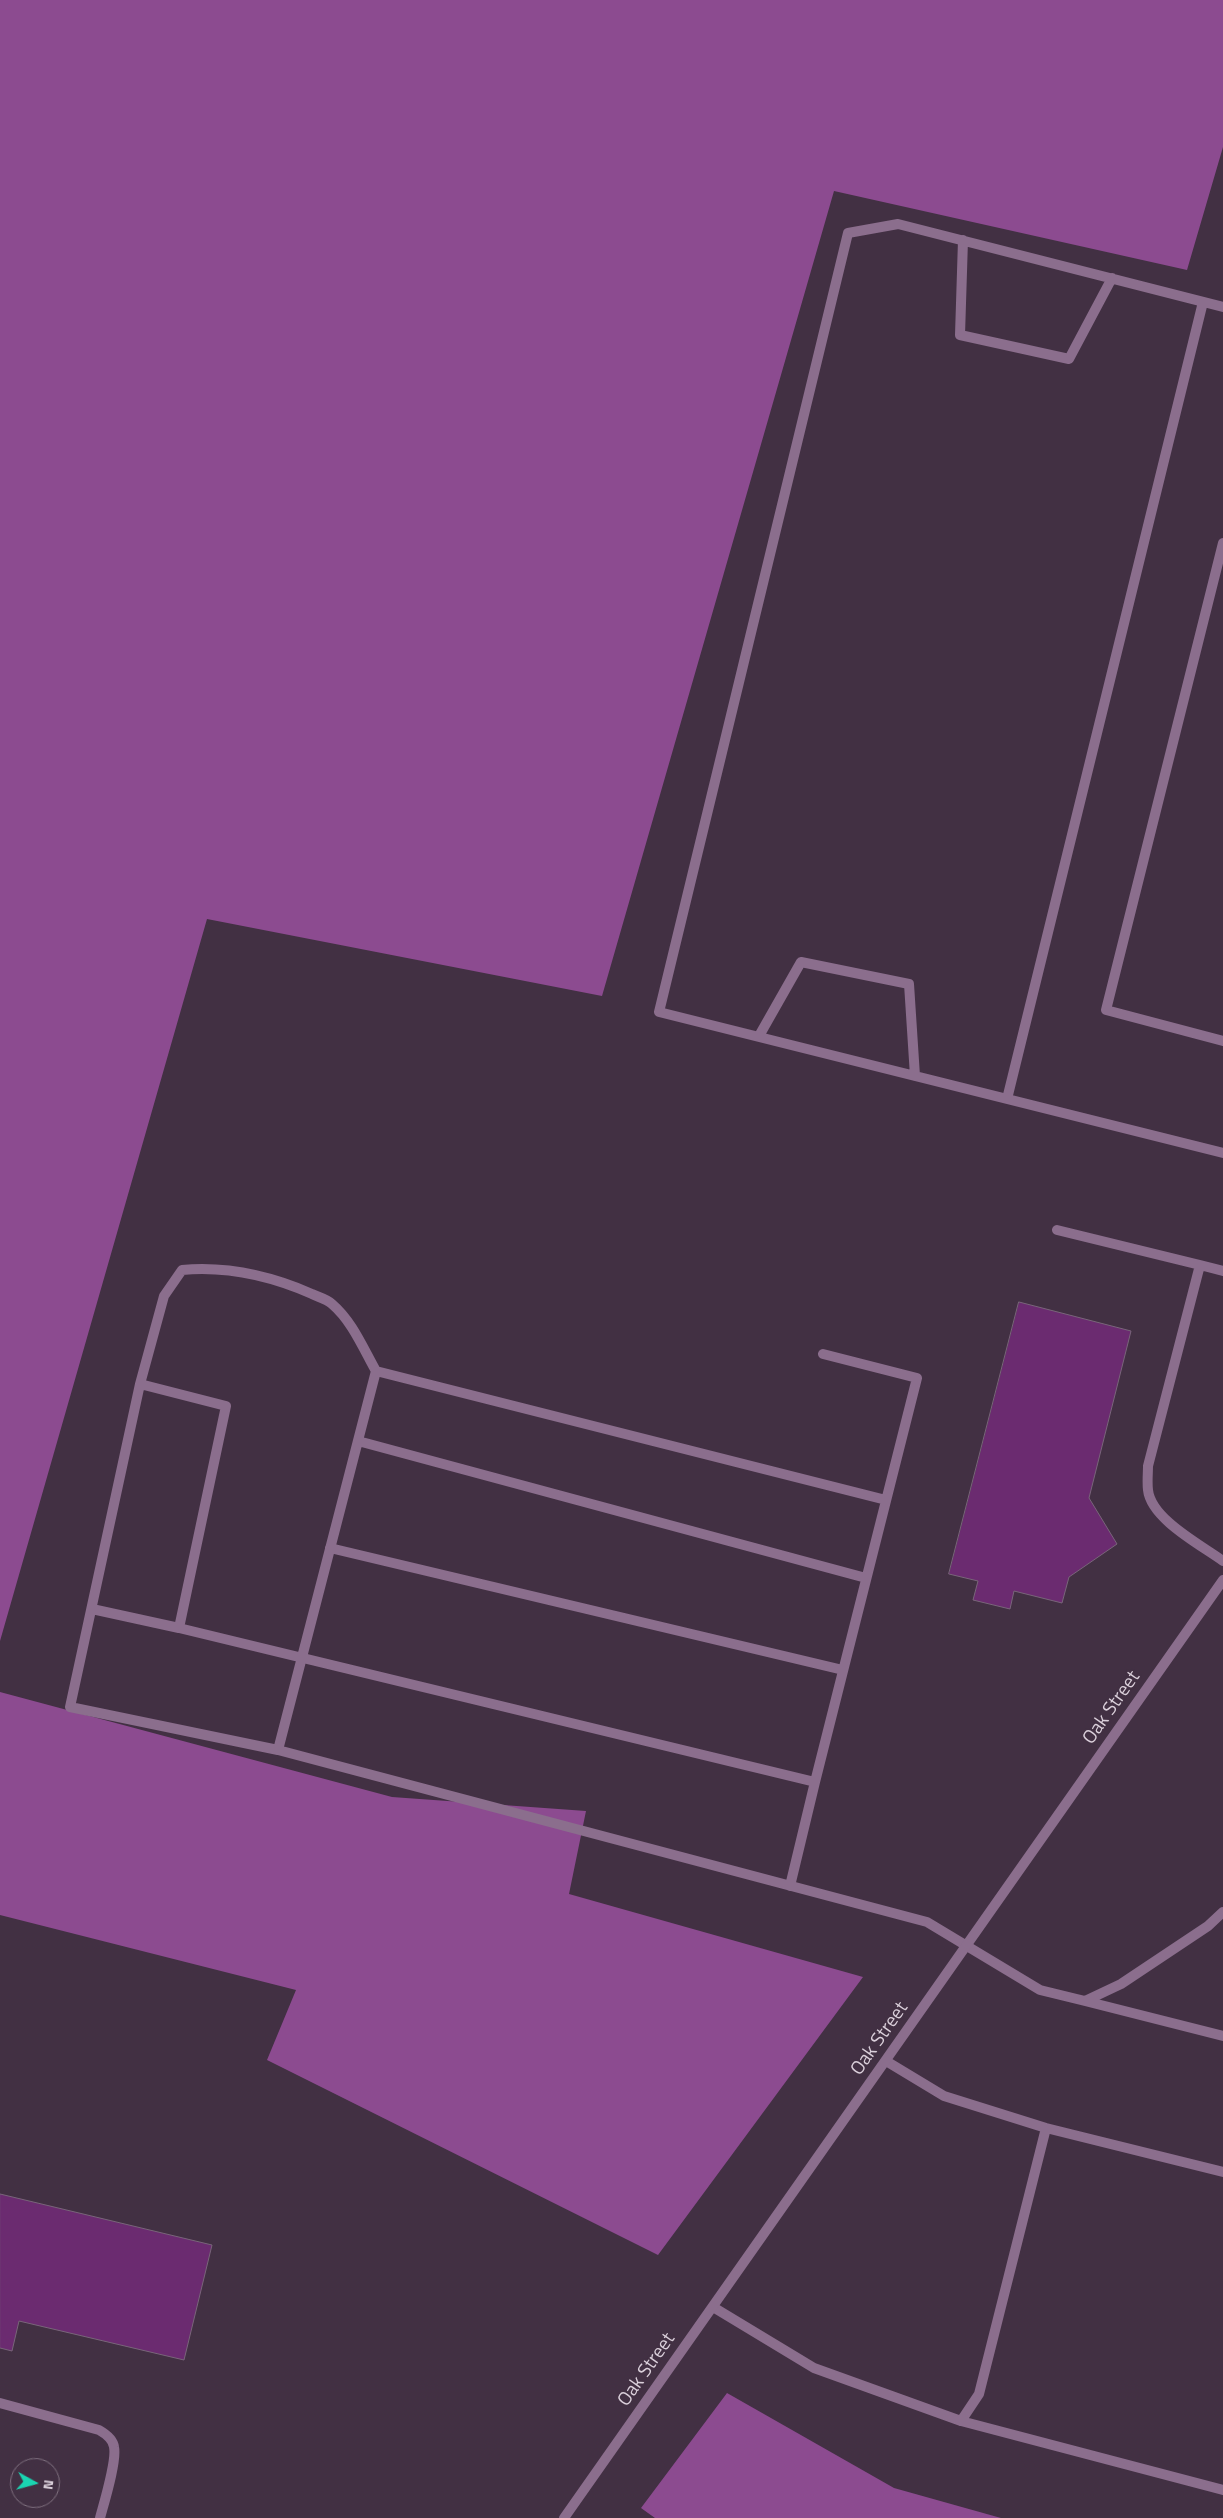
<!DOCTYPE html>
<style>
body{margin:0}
#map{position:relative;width:1223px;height:2518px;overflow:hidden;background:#423043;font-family:"Titillium Web",sans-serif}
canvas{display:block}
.north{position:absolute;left:10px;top:2458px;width:50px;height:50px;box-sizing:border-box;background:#423043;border:1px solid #7f707f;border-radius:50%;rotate:97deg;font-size:14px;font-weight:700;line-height:20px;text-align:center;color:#dacfda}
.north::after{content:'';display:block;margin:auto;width:18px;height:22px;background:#1ad5b2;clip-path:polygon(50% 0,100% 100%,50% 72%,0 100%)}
</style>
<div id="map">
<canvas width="1223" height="2518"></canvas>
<div class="north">N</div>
</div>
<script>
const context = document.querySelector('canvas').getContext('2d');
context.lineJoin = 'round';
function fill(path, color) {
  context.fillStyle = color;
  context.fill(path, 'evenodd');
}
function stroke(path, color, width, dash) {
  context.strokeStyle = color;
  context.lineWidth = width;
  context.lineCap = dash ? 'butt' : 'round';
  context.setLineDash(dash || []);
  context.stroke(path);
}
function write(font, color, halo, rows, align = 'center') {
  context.font = font + ' "Titillium Web",sans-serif';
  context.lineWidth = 4;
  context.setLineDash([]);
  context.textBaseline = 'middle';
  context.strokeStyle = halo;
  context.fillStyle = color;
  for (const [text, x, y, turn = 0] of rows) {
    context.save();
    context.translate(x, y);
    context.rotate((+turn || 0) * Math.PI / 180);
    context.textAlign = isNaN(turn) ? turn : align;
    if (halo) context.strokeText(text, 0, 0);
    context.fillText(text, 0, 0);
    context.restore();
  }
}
fill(new Path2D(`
 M0,0H1223V147L1187,270L834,191L602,996L207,919L0,1641Z
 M0,1692L392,1797L586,1811L569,1894L863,1977L658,2255L267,2060L296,1990L0,1915Z
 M727,2393L894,2488L1001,2518H655L641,2508Z`), '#8c4b90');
const building = new Path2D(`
 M1019,1302L1131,1331L1089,1498L1117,1544L1069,1577L1062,1603L1014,1591L1010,1609L973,1600L978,1581L949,1574Z
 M0,2194L212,2245L184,2360L19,2321L12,2351L0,2348Z`);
fill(building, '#6b2b70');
stroke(building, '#79657a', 1);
stroke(new Path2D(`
 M963,240L960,335L1069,359L1112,278
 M1223,307L898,224L848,233L659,1012L1223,1153
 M1223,543L1106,1010L1223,1041
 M759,1036L801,962L909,984L915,1076
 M1007,1099L1203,302
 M1057,1230L1200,1265
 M1223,1271L1200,1265L1148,1466C1148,1473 1147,1482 1148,1490C1151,1519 1201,1545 1223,1561
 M140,1384L164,1296L182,1270C226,1266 271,1276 312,1294C318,1297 327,1299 332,1304C352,1321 363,1348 376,1371
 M358,1441L866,1578
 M330,1548L843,1670
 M92,1609L179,1628L226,1406L140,1384L70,1707L278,1750L927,1922L1040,1990L1085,2001L1121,1984L1208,1926L1223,1912
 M179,1628L815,1782L790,1886
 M278,1750L376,1371L886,1500
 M815,1782L917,1378L823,1354
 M1085,2001L1223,2036
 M886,2061L944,2096L1046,2128L1223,2172
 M713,2307L814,2368L961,2421L1223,2490
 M0,2403L99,2430C106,2434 113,2439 114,2447C117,2461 104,2503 100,2518
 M961,2421L979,2394L1046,2128`), '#8b6e8d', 10);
stroke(new Path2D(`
 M564,2518L1223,1580`), '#8b6e8d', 10);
write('19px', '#dacfda', '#423043', [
 ["Oak Street",1112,1708,-55],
 ["Oak Street",880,2039,-55],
 ["Oak Street",647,2370,-55]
]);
</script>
